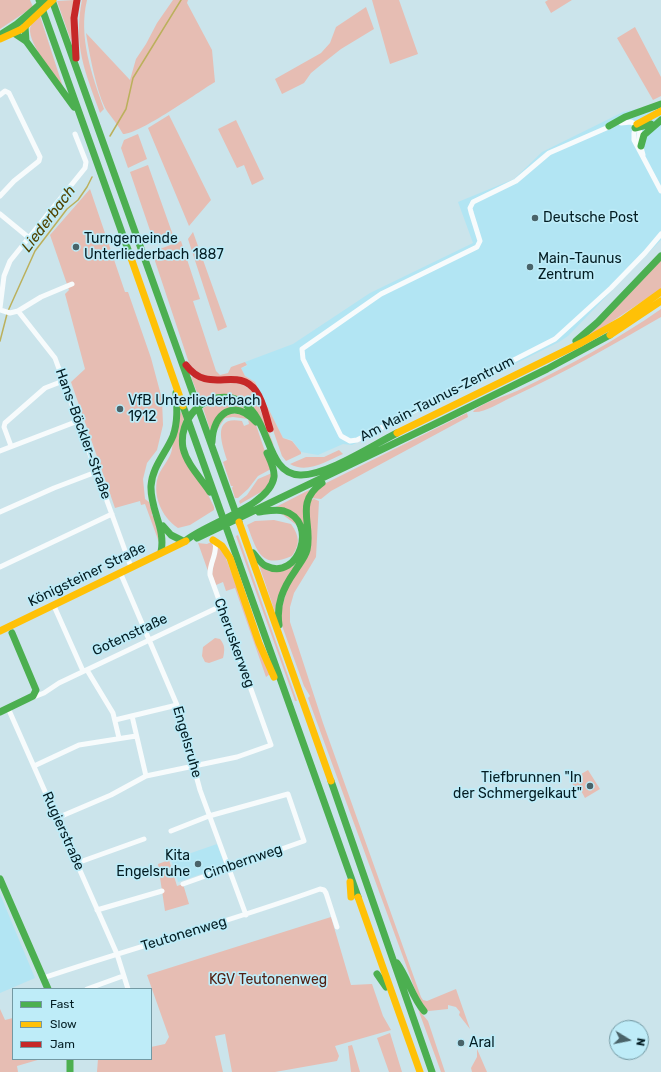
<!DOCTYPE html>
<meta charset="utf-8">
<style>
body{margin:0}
#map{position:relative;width:661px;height:1072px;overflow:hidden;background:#cbe4eb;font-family:Rubik,sans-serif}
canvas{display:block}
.legend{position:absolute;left:12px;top:988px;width:140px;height:72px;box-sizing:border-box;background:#beecf8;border:1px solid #7399a3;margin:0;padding:5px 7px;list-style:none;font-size:12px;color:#031d23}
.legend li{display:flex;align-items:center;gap:8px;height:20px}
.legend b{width:20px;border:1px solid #7399a3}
.north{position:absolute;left:609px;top:1020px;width:40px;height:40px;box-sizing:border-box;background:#beecf8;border:1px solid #7399a3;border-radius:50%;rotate:100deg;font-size:11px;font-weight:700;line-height:16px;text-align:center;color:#031d23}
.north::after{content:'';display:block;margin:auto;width:14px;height:18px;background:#496369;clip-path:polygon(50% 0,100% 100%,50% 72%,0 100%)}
</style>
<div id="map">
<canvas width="661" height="1072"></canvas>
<ul class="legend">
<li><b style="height:5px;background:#4caf50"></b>Fast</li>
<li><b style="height:5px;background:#ffc107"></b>Slow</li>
<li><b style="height:5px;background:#c62828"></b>Jam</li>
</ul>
<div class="north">N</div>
</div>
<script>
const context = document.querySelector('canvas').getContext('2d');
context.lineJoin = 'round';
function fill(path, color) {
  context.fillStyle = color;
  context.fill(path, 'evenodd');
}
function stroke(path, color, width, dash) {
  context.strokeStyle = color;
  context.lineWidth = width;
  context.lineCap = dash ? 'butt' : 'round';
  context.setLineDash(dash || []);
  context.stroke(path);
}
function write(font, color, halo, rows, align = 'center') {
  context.font = font + ' Rubik,sans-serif';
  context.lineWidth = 3.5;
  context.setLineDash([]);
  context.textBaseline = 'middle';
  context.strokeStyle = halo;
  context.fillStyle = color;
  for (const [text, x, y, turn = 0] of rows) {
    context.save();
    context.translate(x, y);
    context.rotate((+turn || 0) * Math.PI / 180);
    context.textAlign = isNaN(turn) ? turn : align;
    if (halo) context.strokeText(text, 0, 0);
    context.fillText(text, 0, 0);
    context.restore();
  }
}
fill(new Path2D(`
 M646,107L661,116V240L568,336L559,342L352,445L343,444L318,455L301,452L292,440L283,438L255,382L245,376L241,368L247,366L245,362L293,344L370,293L473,243L458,202L514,179L542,152L623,112Z
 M217,844L225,866L178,882L171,860Z
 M0,894L35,978L0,993Z`), '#b2e5f3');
fill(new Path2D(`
 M0,0H30L33,7L0,29Z
 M75,0L71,41L57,1Z
 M82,0H87C78,37 92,75 104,109L100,113C85,71 73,46 82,0Z
 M173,0H188L187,3L212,50L215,82C198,92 140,134 123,134C118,125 112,118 107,111C97,95 89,52 86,33L130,80L136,59L146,44L157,23Z
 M372,0H399L418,54L390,64Z
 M548,0H572L551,13L545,2Z
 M366,7L374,29L341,49L322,64L311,73L304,83L282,94L275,79L321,53L330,43L336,27Z
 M40,16L63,87C55,75 24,40 31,25C32,22 37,18 40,16Z
 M635,27L661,77V96L653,100L617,38Z
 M169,115L211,200L189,226L148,128Z
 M236,120L264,179L252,185L244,165L237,168L218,129Z
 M138,134L147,159L128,168L121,148L124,140Z
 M148,165L174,238L161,244L154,242L130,172Z
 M90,189L125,292H128L151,358L162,399L163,425L157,450L147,463L143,479L145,499L149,502L153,514L151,515L154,516L158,525L160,545L145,504L141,505L140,501L115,508L71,382L85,369L65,294L69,290L50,235Z
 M193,232L227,327L218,331L188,239Z
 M181,241L200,299L193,301L216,371L220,375L228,373L231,367L245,362L247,365L241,368L245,376L255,382L283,438L292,441L301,452V454L286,461L282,456L266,410L255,386L201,378L189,363L152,252Z
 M661,260V289L596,332L587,334Z
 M661,309V317C611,346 562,374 510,398C499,403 485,413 473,412C478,404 509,395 519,390C568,366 617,340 661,309Z
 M191,377L238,382L253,391L274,446L243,400H200Z
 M217,402L240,404L260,426L232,408L210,430L203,408Z
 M181,411L184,419L180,437L214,507V510L190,525L178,528C161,517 151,493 159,474C163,466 171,457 172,449C173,437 178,423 181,411Z
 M243,413L256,425L271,469L258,476L248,489L238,498H235L232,488L233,486H231L223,462L227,460C222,444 211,415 242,421L244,426L249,424L248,419L233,417L225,418L215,433L225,414Z
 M467,413L468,417L331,491L321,499L310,498L324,484Z
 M339,450L343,454C327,461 307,474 290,464L306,457H324Z
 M272,473L268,488L240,504L239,501L247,495L258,479Z
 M309,490L307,535L275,612L259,565L292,567L303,530L274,508Z
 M314,499L319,501L316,557L294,593L290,607V622L323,723L421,997L423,1000L427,1001L456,989L470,1029L459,1015L460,1012L456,1007L448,1005V1009L429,1011L426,1010L417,995L308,698L310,696L304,686L281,623V611L309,512L310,500Z
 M274,520L291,524C300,537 300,544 292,556C260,570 257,550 247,525L255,521Z
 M238,535L297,701H295L236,536Z
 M211,542L214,548L208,571L198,543L207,544Z
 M217,544L222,548L270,674L266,677L235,588L226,591L223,582L216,585L212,574Z
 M215,638L220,639C225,645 225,650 223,658L209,663L205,662L202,656L203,647Z
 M588,770L600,789L585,798L578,785L574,787L571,780Z
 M169,860L177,886L183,884L189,904L165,911L158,864Z
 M331,917L351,985L372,984L383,1016L391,1030L335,1046L339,1056L337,1061L275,1072H232L225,1034L215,1036L223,1072H97L98,1059H151V1047L165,1044L169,1037L147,975Z
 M0,1009L5,1020L13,1018V1059H41L17,1066L18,1072H0Z
 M418,1009L428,1021L445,1072H441Z
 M390,1033L402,1072H389L377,1038Z
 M352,1045L360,1072H351L348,1046Z
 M477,1049L487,1072H472L471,1068L477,1057Z`), '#e6bdb3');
stroke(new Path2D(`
 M110,136L126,109L133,78L181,0
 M8,311L35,251L67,209L78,200L87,187L92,177
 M0,341L7,314`), '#bbb05c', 1.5);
stroke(new Path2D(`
 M0,95L5,91L9,93L40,157L39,161L14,181L0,196
 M621,123L631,122L640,127L639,140L643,155
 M611,126L549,153L516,181L473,202L470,208L471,212L480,241L477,247L381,294L302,349L303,359L341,436L350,441L357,440L555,339L611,288L645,253L661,234
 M636,126L634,133V140L661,191
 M0,214L28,237
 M0,308L4,276L10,261L85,168L86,162L75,134
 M0,310L10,313L18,311L41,297L72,284
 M18,311L55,358L131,567
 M11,446L4,427L5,423L45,388L63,381
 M0,451L78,421
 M0,512L54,488L96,472
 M0,567L112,514
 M120,572L177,705L200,790L246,915
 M54,606L83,671
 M87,670L113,713L119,738
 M31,698L44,693L59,683L221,606
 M8,708L117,954L128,989
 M132,716L146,776
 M115,720L177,705
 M34,766L79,745L136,736
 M57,818L111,795L146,776L237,757L271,745L210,575C209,563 218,554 215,542
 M171,831L209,816L288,794L304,841L183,884
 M77,863L144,839
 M97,910L162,891
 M43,978C135,947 229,922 320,889L324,890L326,893L337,927
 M87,989L123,976`), '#f7fbfc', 5);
stroke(new Path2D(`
 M39,0L131,258
 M52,0L239,522
 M14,33L26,41L74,107
 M0,35L17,24L45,0
 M26,41L25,27L34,11
 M609,126L625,117L661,104
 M635,128L651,124
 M641,146L644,135L661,120
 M576,341L598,322L661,256
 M183,406L358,897
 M212,442C213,413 234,398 256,422
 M210,492C201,478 187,465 183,448C178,420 203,392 232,398C273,408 262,474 300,475C326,476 373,445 397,433
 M163,526L171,535L183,541
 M197,538L441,421L547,369L610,335
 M185,541C206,523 270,506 274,477C275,469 270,460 267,453
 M161,552C166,528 150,510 151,486C152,467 166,453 173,436C178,422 177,407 176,393
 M253,553C257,557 261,564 266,566C299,582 319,521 284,511C276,509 267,511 259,512
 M279,625C276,604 283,588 295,571C299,564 305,558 307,550C313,523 294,503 322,483
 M0,712L33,696L36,690L12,633
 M331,781L432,1072
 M0,879L48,989
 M397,963C408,978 412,997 424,1011
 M377,974L386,987
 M70,1059V1072`), '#4caf50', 7);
stroke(new Path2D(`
 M0,39L22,29L53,0
 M637,124L661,111
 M131,258L183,406
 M610,335L661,301
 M397,433L581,343L622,320L661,292
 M239,522L331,781
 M213,540L222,546L230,558L259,643L274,677
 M0,631L186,541
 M350,882L351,897
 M358,897L420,1072`), '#ffc107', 7);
stroke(new Path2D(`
 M76,58L74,18L77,0
 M186,365C209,396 237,365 256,391C264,402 266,417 270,429`), '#c62828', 7);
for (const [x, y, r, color] of [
 [535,218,4,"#496369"],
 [76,247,4,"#496369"],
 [530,267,4,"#496369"],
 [120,409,4,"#496369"],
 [590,786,4,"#496369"],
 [198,864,4,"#496369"],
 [461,1043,4,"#496369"]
]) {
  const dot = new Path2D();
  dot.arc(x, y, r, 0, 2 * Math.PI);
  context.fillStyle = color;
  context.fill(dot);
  stroke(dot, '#beecf8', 1.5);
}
write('14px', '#031d23', '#beecf8', [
 ["Deutsche Post",543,218],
 ["Turngemeinde",84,239],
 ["Unterliederbach 1887",84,255],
 ["Main-Taunus",538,259],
 ["Zentrum",538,275],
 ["VfB Unterliederbach",128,401],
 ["1912",128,417],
 ["Tiefbrunnen \"In",582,778,"right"],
 ["der Schmergelkaut\"",582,794,"right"],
 ["Kita",190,856,"right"],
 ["Engelsruhe",190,872,"right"],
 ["Aral",469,1043]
], 'left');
write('14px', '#031d23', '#beecf8', [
 ["Am Main-Taunus-Zentrum",437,399,-27],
 ["Hans-Böckler-Straße",83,434,70],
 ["Königsteiner Straße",87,575,-26],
 ["Gotenstraße",130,635,-25],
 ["Cheruskerweg",234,643,70],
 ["Engelsruhe",187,742,74],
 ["Rugierstraße",63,831,66],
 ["Cimbernweg",243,862,-19],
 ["Teutonenweg",184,934,-17]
]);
write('14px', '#522013', '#beecf8', [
 ["KGV Teutonenweg",268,980]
]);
write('italic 15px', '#514301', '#beecf8', [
 ["Liederbach",49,219,-53]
]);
</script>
